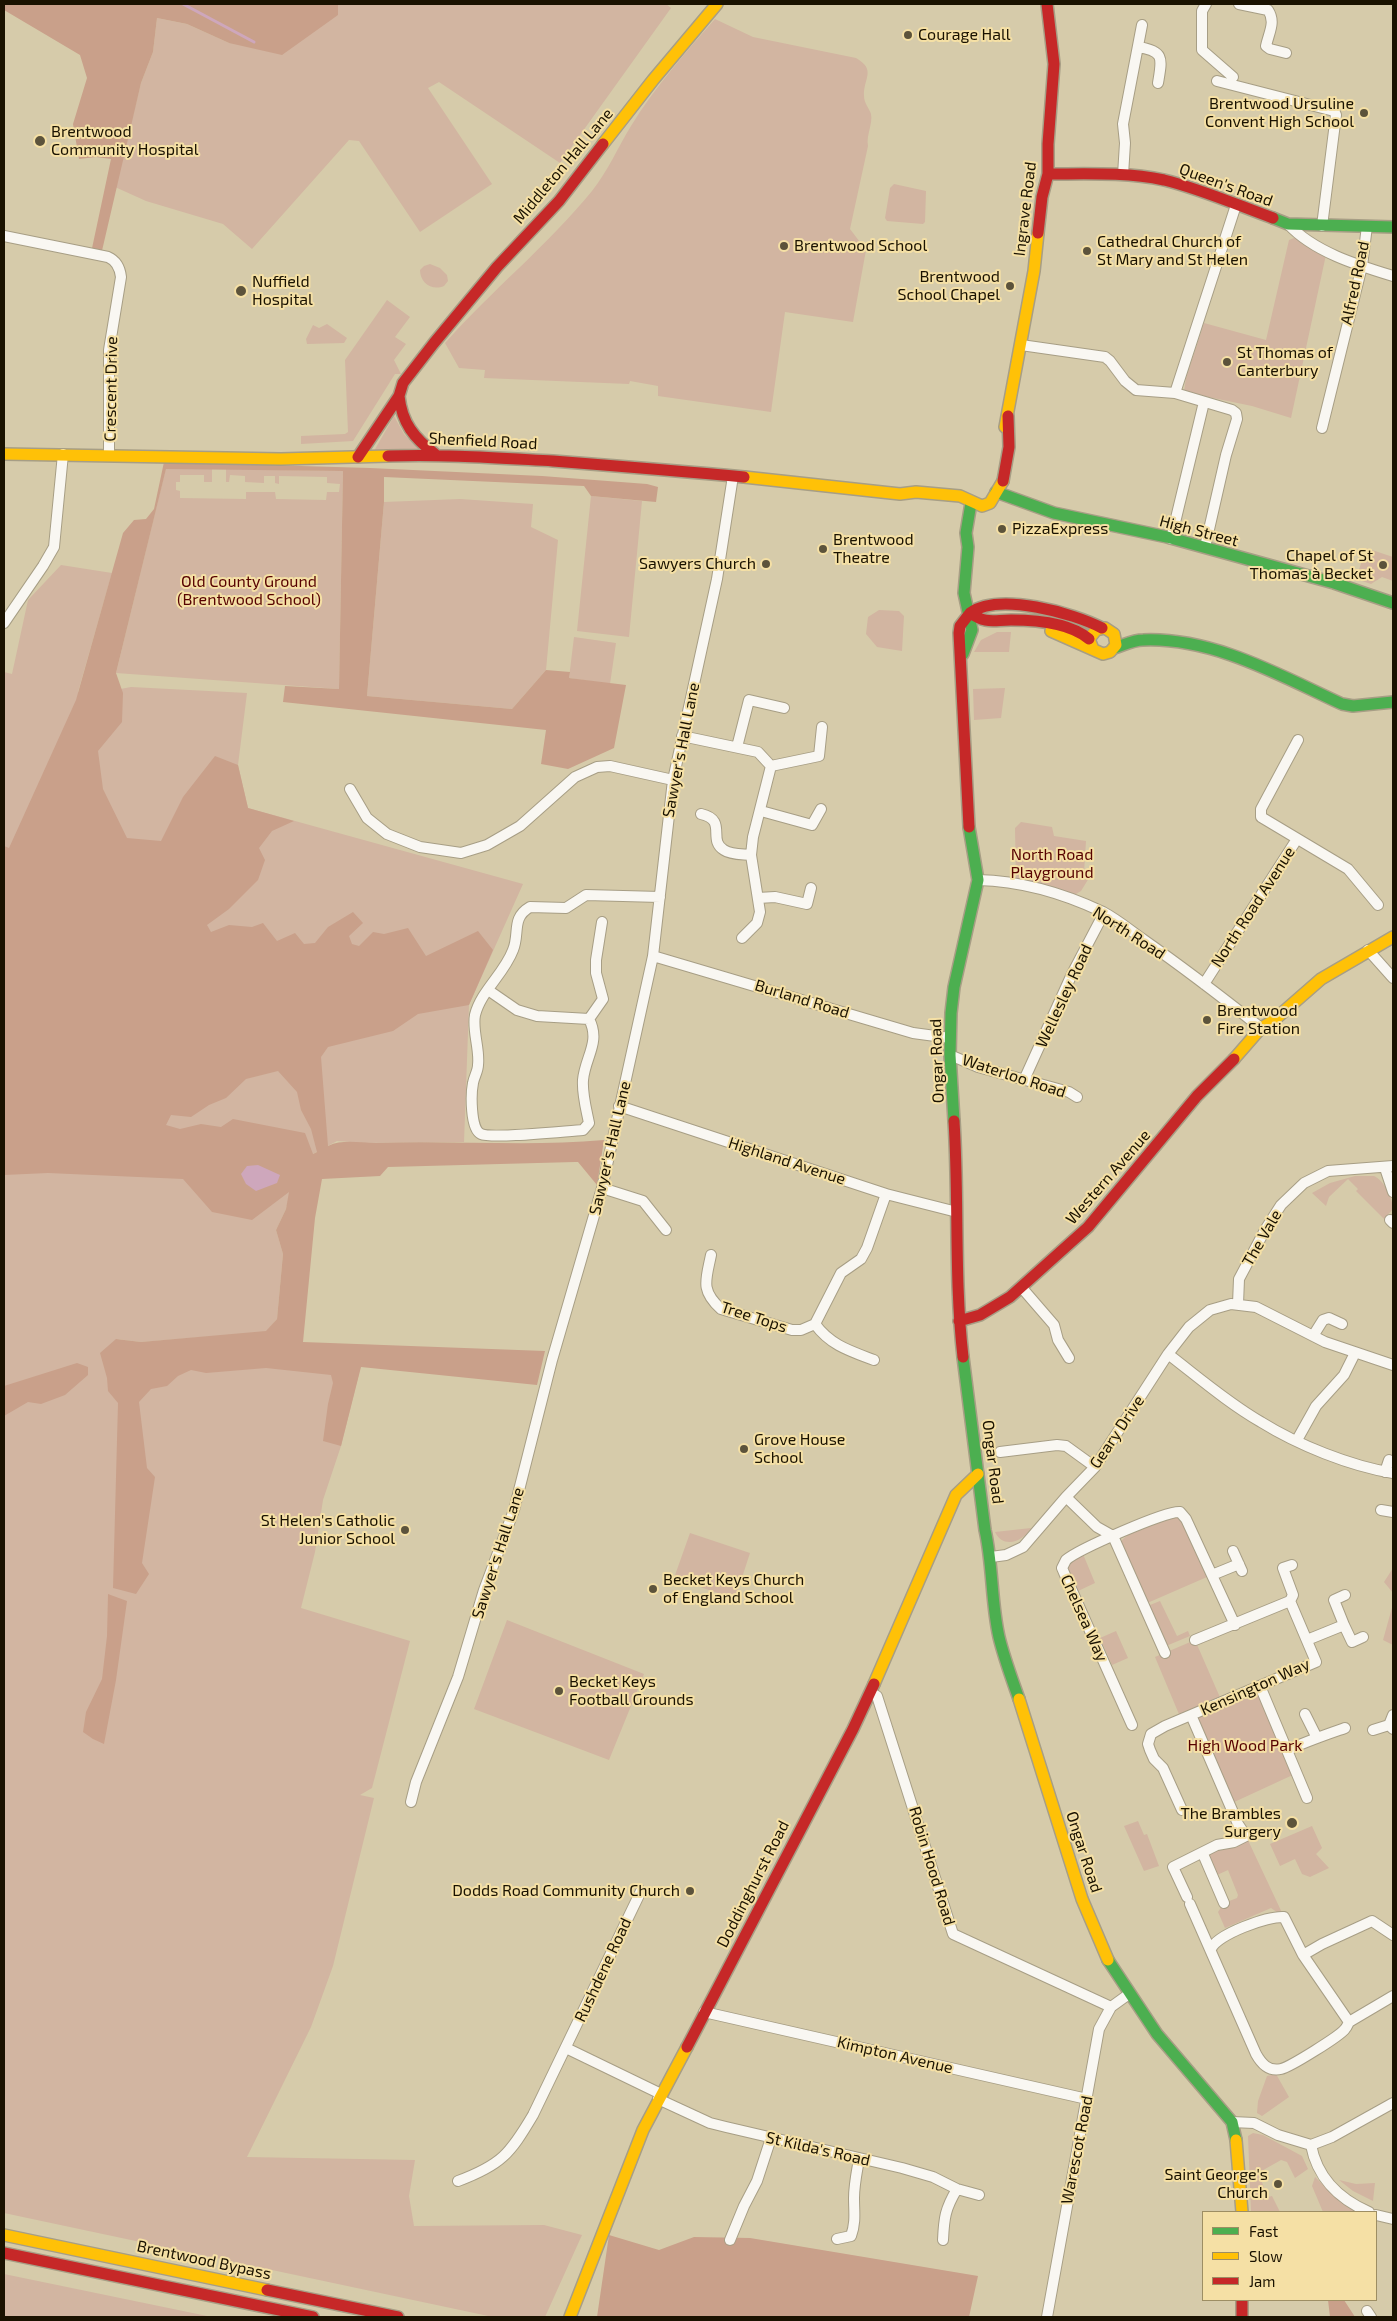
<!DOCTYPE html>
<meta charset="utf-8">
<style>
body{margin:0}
#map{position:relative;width:1397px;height:2321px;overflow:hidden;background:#d6cbaa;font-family:"Exo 2",sans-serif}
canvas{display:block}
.frame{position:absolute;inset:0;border:5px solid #1a1200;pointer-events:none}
.legend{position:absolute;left:1202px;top:2211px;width:175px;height:90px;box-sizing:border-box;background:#f5e0a5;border:1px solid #9d8e63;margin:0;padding:6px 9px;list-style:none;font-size:15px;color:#1a1200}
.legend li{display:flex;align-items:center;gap:10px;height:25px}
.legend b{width:25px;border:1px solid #9d8e63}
</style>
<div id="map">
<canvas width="1397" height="2321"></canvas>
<div class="frame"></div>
<ul class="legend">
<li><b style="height:6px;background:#4caf50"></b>Fast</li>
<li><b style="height:6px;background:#ffc107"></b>Slow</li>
<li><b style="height:6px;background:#c62828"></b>Jam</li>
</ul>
</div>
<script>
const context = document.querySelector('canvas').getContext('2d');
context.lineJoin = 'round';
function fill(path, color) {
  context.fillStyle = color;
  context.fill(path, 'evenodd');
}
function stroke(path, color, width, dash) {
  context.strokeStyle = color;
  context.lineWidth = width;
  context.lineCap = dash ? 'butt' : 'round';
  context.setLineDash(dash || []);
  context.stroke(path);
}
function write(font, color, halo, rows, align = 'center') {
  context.font = font + ' "Exo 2",sans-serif';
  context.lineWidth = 4;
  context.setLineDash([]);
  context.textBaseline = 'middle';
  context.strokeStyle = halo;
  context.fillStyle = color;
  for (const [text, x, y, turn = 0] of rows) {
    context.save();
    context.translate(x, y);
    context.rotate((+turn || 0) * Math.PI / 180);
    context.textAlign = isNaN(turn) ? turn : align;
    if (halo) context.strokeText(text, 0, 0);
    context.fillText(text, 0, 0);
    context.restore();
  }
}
fill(new Path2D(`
 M338,4H666L671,8L560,163L439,82L428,88L492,184L420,232L359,141L349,140L252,249L223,224L146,201L115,187L141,83L153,52L157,18L187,24L229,43L338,15Z
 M715,19L753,37L856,58C877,70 863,79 864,96C864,103 869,108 871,114C873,124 866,135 868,146L850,229L866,250L853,322L785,312L771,412L658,396V386L630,381L629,384L484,378L485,370L459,368L445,343C492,290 548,245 592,191C608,171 618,147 631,126C655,87 685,53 715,19Z
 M894,184L926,191L925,222L923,224L887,221L885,218L890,188Z
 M1299,236L1327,250L1291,418L1252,406L1184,392L1186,378L1204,323L1266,340L1289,240Z
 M430,264L440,268L447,275L448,281L444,286C432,291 420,283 420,270L424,266Z
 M387,300L410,317L395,337L406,344L394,360L401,374H395L353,441L301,444V436L345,434L348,432L345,360Z
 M327,324L347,338L344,343L307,344L306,339L313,325L319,328Z
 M394,416L404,434L419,449L374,451Z
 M166,468L212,469V482H204V475H180V482H176V490L180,491V498L246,499V492H275L276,499L326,500L327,492H339L340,484L327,483V477L279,476V484L275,483V476H264V483L245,482V476L230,475L229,482H226V469L343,471L339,689L116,673Z
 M591,496L642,501L629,637L577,631Z
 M460,499L533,504L531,527L558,540L546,670L512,709L367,696L384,502Z
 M1366,548L1393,557V581L1382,577L1371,584L1356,579Z
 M61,565L112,573L78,692L89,695L131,687L247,693L238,765L248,808L523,884L469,1005L464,1142L364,1143L337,1141L298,1162L286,1209L276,1230L283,1254L277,1319L266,1332L141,1342L116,1339L187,1359L362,1361L341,1446L323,1500L315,1552L301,1608L410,1641L372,1788L360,1795L374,1798L333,1966L311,2027L247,2157L415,2160L409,2196L414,2226L544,2225L582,2235L545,2317H493L4,2213V672L12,674L28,600Z
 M879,610L899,611L904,616L902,651L877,647L866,634L868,617Z
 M997,632H1011L1009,652H974L981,640Z
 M574,637L616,643L610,684L569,678Z
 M1005,688L1001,718L974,720L973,689Z
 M1021,822L1052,827L1054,836L1086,841L1084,873L1089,878L1081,891L1069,898L1016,884L1015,828Z
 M1355,1176H1374C1384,1180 1393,1199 1393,1209L1384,1219L1356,1191L1358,1189L1348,1179L1329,1197L1326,1206L1312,1193L1330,1183Z
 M1169,1517H1180L1184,1522L1207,1577L1145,1604L1120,1544C1124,1532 1157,1522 1169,1517Z
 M1031,1528C1023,1542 1003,1549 995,1532Z
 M690,1533L750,1553L735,1599L674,1578Z
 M1083,1554L1095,1583L1076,1592L1066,1565Z
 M1393,1568V1593L1384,1582Z
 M1160,1601L1177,1636L1188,1631L1190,1636L1166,1646L1145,1607Z
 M1393,1604V1645L1383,1640Z
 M507,1620L644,1674L609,1760L474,1709Z
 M1116,1631L1128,1658L1112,1665L1100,1638Z
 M1195,1640L1222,1702L1260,1686L1297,1773L1230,1804L1191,1715L1181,1719L1155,1657Z
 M1138,1821L1144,1835L1147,1834L1159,1866L1144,1871L1124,1826Z
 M1312,1826L1322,1848L1316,1854L1329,1868L1310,1877L1302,1874L1295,1859L1280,1866L1270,1844Z
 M1246,1836L1284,1917L1271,1908L1225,1928L1218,1912L1224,1903L1237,1898L1238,1895L1228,1870L1217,1875L1203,1854Z
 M1276,2074L1289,2097L1262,2116L1257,2113L1258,2101L1267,2076Z
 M1253,2133L1263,2135L1302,2156L1308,2169L1295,2178L1287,2162L1281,2160L1258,2173L1268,2197L1272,2196L1280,2212H1251L1248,2136Z
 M1315,2177L1340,2201L1358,2212H1323L1312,2186Z
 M1339,2180L1356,2184L1375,2183L1373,2201L1353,2191Z
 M4,2274L212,2317H4Z`), '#d2b5a1');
fill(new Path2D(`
 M4,4H338V15L282,55L229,43L187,24L157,18L153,52L141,83L101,255L91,253L111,159L96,157L79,159L73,124L87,78L80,55L4,10Z
 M164,462L370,468L542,476L647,484L658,487L656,502L591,496L584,486L384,477V502L367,696L512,709L546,670L570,672L569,678L626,685L614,748L568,769L541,764L546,730L283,702L285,686L339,689L343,471L166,469L116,673L123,693L122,722L98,751L103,789L127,838L161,841L183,797L215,756L238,765L248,808L294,821L272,831L259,848L265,860L258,880L229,909L207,925L211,932L229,925L252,927L263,923L277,941L295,933L304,944L315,943L328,927L353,912L363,923L349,936L352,944L359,946L373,932L384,934L408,928L426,956L478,931L493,950L469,1005L418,1014L393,1031L328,1047L321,1057L328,1146C343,1139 359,1143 376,1143C452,1140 528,1147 604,1140L597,1185L578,1162H575L388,1167L380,1176L322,1179L315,1218L303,1342L545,1351L537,1385L361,1367L341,1446L323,1441L328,1404L333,1383L331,1375L266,1368L206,1373L191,1370L178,1376L167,1386L151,1389L139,1402L147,1468L155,1477L142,1563L149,1574L136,1594L113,1588L118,1403L108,1391L107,1378L100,1353L116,1339L141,1342L266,1331L277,1319L283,1254L276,1230L286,1209L289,1192L252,1220L212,1212L183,1179L48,1173L4,1175V846L9,848L76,700L123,533L134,520L146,519L154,509ZM278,1071L297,1092L301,1110L311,1129L317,1152L313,1154L305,1133L233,1119L221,1127L201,1124L180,1129L166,1125L171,1115L191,1117L209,1105L226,1098L246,1079Z
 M77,1363L88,1367V1375L65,1395L41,1404L28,1402L4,1416V1386Z
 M108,1594L127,1601L116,1680L104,1744L93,1739L83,1732L86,1712L102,1679L107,1636Z
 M609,2235L659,2250L694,2237L750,2238L978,2276L969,2317H597Z
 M1328,2300H1344L1355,2317H1330Z`), '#c9a08a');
fill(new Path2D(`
 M258,1165L280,1175L277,1183L256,1191L246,1184L241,1174L247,1166Z`), '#cea7bc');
stroke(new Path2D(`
 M183,4L254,42`), '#cea7bc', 3);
const street = new Path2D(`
 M1206,4L1202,11V50L1233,77
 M1239,4L1268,10C1276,22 1269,32 1266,46L1270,49L1286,53
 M1138,47C1165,51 1162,59 1158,83
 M1217,81L1334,111L1336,115L1322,226
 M1123,175L1125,143L1123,124L1142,25
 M1288,224C1314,252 1357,265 1393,276
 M4,236L108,257C117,261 120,268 121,277L109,350V454
 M1021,345L1105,357L1110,361L1125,381L1136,390L1175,393L1232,410L1236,413L1237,419L1226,455L1205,547
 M1175,393L1236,205
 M1322,428L1362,266L1367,226
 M1171,539L1204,402
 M4,623L43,566L54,547L63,454
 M682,736L758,752L771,766L753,837L751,855L760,912L757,923L742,938
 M1298,740L1261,809V817L1348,869L1378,905
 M737,747L749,700L784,708
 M771,766L819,756L822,727
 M350,789L367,818L387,834L420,847L461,853L487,845L520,826L575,777L597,767L610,766L673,780
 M761,811L812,825L821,809
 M701,814C728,820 707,840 724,850C731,855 743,854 751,855
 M978,880C1021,881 1065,894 1103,912C1118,920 1131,931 1144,940C1184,968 1223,998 1261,1028
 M758,898L775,897L807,904L811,888
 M602,922L596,960V973L603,999L589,1019C601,1042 585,1057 583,1080C582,1094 586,1108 589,1123L583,1130C566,1131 492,1139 481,1134C470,1129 471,1093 473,1083C474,1077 478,1071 478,1065C480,1049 472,1031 475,1015C481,991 504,974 513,950C520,933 511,918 530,907L566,908L586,895L660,897
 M1368,950L1393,978
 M653,956L913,1033L950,1038
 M1204,984L1297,839
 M488,990L517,1010L537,1016L589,1019
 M950,1055L978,1067L1069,1092L1077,1097
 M1024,1080L1072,974L1104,913
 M619,1106L886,1194L957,1212
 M1385,1168L1393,1192
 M602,1188L643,1201L666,1230
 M1390,1220L1393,1223
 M711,1255C706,1280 700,1290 721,1309L792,1330H801L815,1324
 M1022,1288L1054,1325L1058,1340L1069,1358
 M1238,1304L1239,1279L1265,1230L1281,1205L1304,1183L1328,1171L1393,1166
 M1313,1336L1323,1320L1329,1318L1342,1324
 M1168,1354C1198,1377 1228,1403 1261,1422C1298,1445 1350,1466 1393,1473
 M874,1360C850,1351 830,1345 815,1324L841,1273L861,1259L867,1248L886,1194
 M1297,1440L1316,1406L1344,1375L1355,1353
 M1000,1452L1057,1445L1066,1446L1095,1467
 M1385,1472L1389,1460
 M1066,1497L1097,1527L1113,1536
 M1381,1510L1393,1512
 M1113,1536L1165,1653
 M1233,1551L1242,1571
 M991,1557L1006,1555L1023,1547L1066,1497L1095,1467L1168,1354L1189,1327L1210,1310L1231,1304L1256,1307L1325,1342L1393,1365
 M1212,1575L1239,1564
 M1290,1601L1293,1595L1283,1568L1292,1565
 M1344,1625L1352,1642L1363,1637
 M1307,1640L1344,1625L1334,1600L1345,1595
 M1260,1686L1307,1798
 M871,1693L877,1696L953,1934L1111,2007
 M1305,1714L1316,1736
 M1393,1715L1389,1725L1393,1729
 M1132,1725L1065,1575L1062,1568L1066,1560C1077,1550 1167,1510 1180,1512L1186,1519L1235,1625
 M1373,1730L1389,1725
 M1288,1750C1307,1741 1325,1735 1345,1728
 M411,1802L416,1782L458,1677L484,1590L514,1510L552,1360L602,1188L653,956L673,780L717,579L733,476
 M1182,1810L1163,1768L1154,1759L1150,1750L1148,1744L1151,1734L1165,1726L1316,1662L1290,1601L1195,1640
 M1203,1854L1224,1903
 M1187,1897L1173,1867L1217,1845L1234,1842L1246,1836L1238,1824L1191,1715
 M1190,1904L1256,2054C1261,2063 1268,2072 1281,2069C1290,2067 1340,2036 1345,2029C1347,2027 1348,2024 1349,2022L1393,1996
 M1211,1949C1217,1934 1268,1916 1284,1917L1303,1955L1349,2022
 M1303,1955L1322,1944L1372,1921L1393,1935
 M704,2012L1087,2099
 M566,2048L661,2094
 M658,2099L710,2123L726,2127L902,2168L933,2177L957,2189L979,2195
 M1232,2122L1254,2123L1278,2135L1311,2145L1332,2137L1393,2103
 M1311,2145C1317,2177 1339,2199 1369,2212
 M458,2181C501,2165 510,2154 533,2115L641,1891
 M1376,2215L1393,2219
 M837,2239L851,2236C856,2222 854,2212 854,2198C854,2185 857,2171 859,2159
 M730,2240L744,2206L757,2181L771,2138
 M943,2240C944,2218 945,2209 957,2189
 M1367,2311L1371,2317
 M1047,2317L1099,2029L1111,2007L1129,1994`);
const fast = new Path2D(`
 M1273,218L1288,224L1393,227
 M996,492L1054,513L1167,537L1334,583L1393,603
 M1114,648C1124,645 1133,640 1143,640C1213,637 1281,676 1342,704L1353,706L1393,702
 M963,654L972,630L964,593L968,547L966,533L971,503
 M954,1121L950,1055L951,1013L954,987L978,880L969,827
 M963,1357L985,1530C993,1565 991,1602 999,1637C1004,1658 1012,1679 1019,1699
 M1108,1960L1157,2034L1232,2122L1236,2140`);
const slow = new Path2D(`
 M603,144L653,80L717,4
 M1005,427L1034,271L1038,233
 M4,454L281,459L388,456
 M744,477L900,494L916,492L960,496L982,506L990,503L1003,481
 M1051,631L1103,654L1110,652L1116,645L1114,634L1105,628L1096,630L1089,639L1093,649
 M1234,1059L1261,1028L1273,1021L1321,979L1393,937
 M874,1684L956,1495L978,1474
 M1019,1699L1082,1899L1108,1960
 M1236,2140L1242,2212
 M4,2235L267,2290
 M570,2317L643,2130L687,2047`);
const jam = new Path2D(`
 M1048,174C1086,174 1126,172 1164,180C1201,189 1237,205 1273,218
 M1038,233L1042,197L1048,174V144L1054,64L1047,4
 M399,396C402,423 414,438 435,454
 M388,456C444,454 498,458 553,461C617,466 680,471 744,477
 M358,457L399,396L403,383L434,343L497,267L559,201L603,144
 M1003,481L1009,447L1008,416
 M1089,639C1070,623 1035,620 1011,620C993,620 986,624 970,613C999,592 1073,613 1102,628
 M969,827L959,633L960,626L970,613
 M954,1121C959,1200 954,1278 963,1357
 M959,1321L980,1315L1010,1297L1088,1227L1197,1096L1234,1059
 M687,2047L853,1729L874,1684
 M4,2253L313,2317
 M267,2290L398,2317
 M1242,2300V2317`);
stroke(street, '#a79e85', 12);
stroke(fast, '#a79e85', 14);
stroke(slow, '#a79e85', 14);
stroke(jam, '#a79e85', 14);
stroke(street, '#f9f7f2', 10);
stroke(fast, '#4caf50', 11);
stroke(slow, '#ffc107', 11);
stroke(jam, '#c62828', 11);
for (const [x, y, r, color] of [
 [908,35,5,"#5c533b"],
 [1364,113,5,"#5c533b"],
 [40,141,6,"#5c533b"],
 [784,246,5,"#5c533b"],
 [1087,251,5,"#5c533b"],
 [1010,286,5,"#5c533b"],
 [241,291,6,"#5c533b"],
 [1227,362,5,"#5c533b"],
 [1002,529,5,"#5c533b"],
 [823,549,5,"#5c533b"],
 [766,564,5,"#5c533b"],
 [1383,565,5,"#5c533b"],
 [1207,1020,5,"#5c533b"],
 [744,1449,5,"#5c533b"],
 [405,1530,5,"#5c533b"],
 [653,1589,5,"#5c533b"],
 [559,1691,5,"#5c533b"],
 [1292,1823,6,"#5c533b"],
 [690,1891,5,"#5c533b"],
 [1278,2184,5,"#5c533b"]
]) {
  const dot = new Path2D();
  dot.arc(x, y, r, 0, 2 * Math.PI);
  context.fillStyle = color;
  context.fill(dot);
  stroke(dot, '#f5e0a5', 2);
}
write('16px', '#1a1200', '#f5e0a5', [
 ["Courage Hall",918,35],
 ["Brentwood Ursuline",1354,104,"right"],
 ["Convent High School",1354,122,"right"],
 ["Brentwood",51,132],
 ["Community Hospital",51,150],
 ["Cathedral Church of",1097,242],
 ["St Mary and St Helen",1097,260],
 ["Brentwood School",794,246],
 ["Brentwood",1000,277,"right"],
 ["School Chapel",1000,295,"right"],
 ["Nuffield",252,282],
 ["Hospital",252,300],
 ["St Thomas of",1237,353],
 ["Canterbury",1237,371],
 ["PizzaExpress",1012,529],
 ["Brentwood",833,540],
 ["Theatre",833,558],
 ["Chapel of St",1373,556,"right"],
 ["Thomas à Becket",1373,574,"right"],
 ["Sawyers Church",756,564,"right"],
 ["Brentwood",1217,1011],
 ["Fire Station",1217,1029],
 ["Grove House",754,1440],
 ["School",754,1458],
 ["St Helen's Catholic",395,1521,"right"],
 ["Junior School",395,1539,"right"],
 ["Becket Keys Church",663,1580],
 ["of England School",663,1598],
 ["Becket Keys",569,1682],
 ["Football Grounds",569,1700],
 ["The Brambles",1281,1814,"right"],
 ["Surgery",1281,1832,"right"],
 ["Dodds Road Community Church",680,1891,"right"],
 ["Saint George's",1268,2175,"right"],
 ["Church",1268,2193,"right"]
], 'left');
write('16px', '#1a1200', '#f5e0a5', [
 ["Middleton Hall Lane",563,166,-50],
 ["Queen's Road",1226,185,20],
 ["Ingrave Road",1025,209,-83],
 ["Alfred Road",1355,283,-78],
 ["Crescent Drive",111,389,-89],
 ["Shenfield Road",483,441,3],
 ["High Street",1199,531,15],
 ["Sawyer's Hall Lane",681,750,-79],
 ["North Road Avenue",1253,907,-57],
 ["North Road",1129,933,33],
 ["Wellesley Road",1064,996,-65],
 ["Burland Road",802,999,17],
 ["Ongar Road",937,1061,-92],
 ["Waterloo Road",1014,1076,18],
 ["Sawyer's Hall Lane",610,1148,-77],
 ["Highland Avenue",787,1161,18],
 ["Western Avenue",1108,1177,-49],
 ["The Vale",1262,1238,-60],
 ["Tree Tops",754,1317,18],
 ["Geary Drive",1117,1432,-56],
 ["Ongar Road",993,1462,83],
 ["Sawyer's Hall Lane",498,1553,-72],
 ["Chelsea Way",1084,1618,66],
 ["Kensington Way",1255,1687,-24],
 ["Ongar Road",1084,1852,72],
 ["Robin Hood Road",932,1866,73],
 ["Doddinghurst Road",753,1884,-63],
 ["Rushdene Road",603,1970,-65],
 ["Kimpton Avenue",895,2055,13],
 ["St Kilda's Road",818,2149,13],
 ["Warescot Road",1077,2150,-79],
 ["Brentwood Bypass",204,2260,12]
]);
write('16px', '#570200', '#f5e0a5', [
 ["Old County Ground",249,582],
 ["(Brentwood School)",249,600],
 ["North Road",1052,855],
 ["Playground",1052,873],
 ["High Wood Park",1245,1746]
]);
</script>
